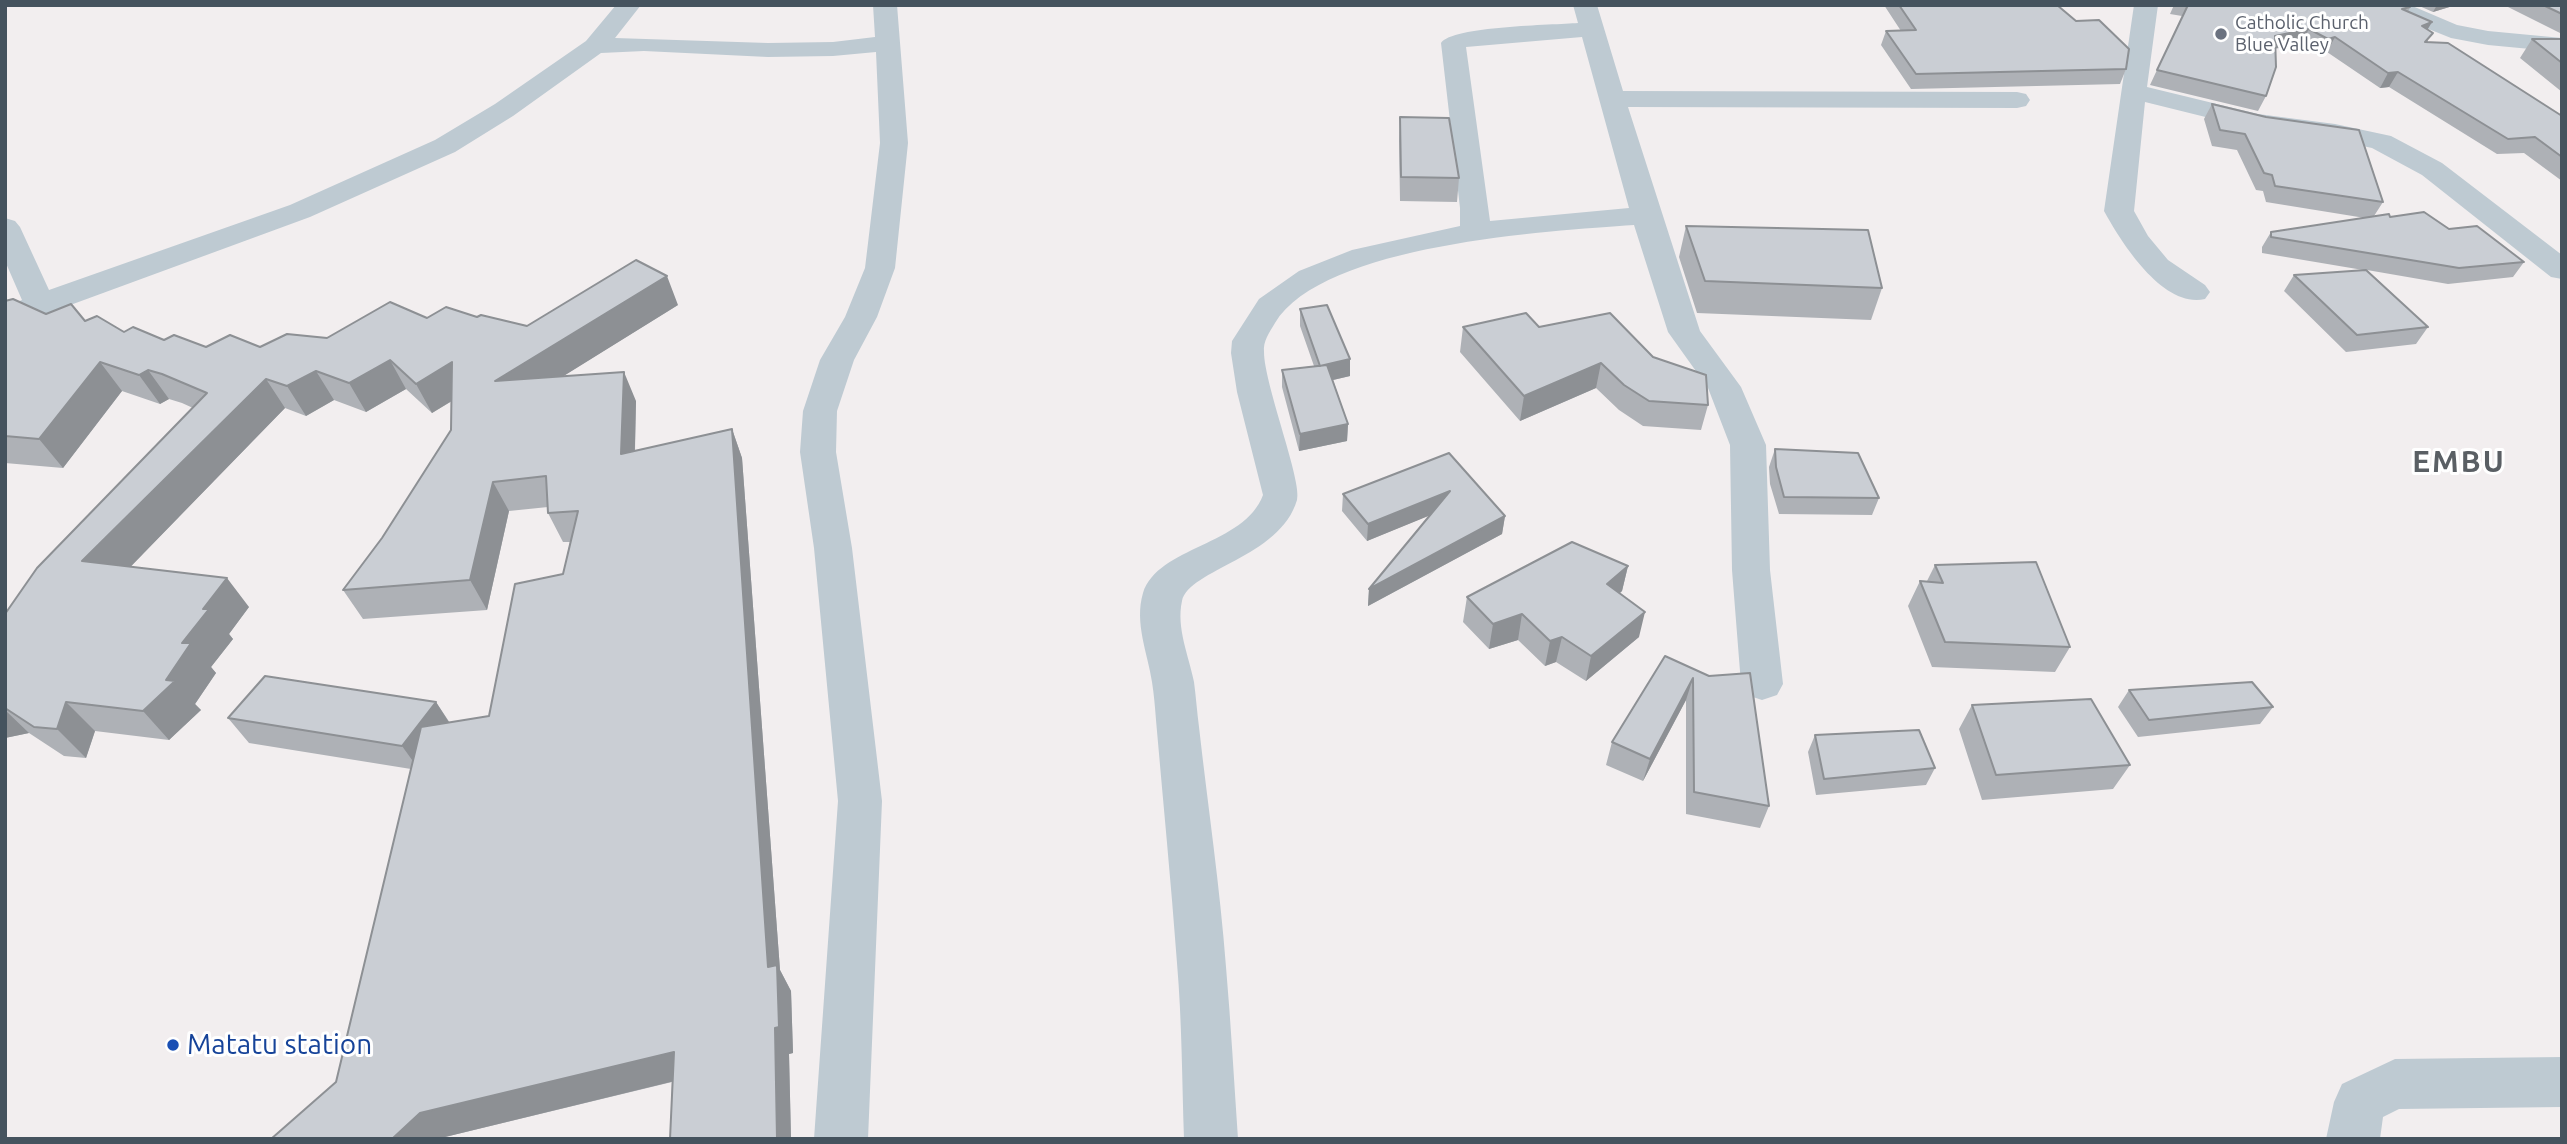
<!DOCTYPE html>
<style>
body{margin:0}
#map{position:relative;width:2567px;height:1144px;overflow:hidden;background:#f2eeef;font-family:Ubuntu,sans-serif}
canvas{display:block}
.frame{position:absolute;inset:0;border:7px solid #45535e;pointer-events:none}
</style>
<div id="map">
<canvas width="2567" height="1144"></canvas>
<div class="frame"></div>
</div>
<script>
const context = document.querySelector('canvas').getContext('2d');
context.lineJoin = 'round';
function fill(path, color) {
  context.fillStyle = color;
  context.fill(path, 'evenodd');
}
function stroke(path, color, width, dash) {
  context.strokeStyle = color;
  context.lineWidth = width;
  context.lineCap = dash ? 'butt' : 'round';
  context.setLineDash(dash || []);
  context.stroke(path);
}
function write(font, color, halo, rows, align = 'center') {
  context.font = font + ' Ubuntu,sans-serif';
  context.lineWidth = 6;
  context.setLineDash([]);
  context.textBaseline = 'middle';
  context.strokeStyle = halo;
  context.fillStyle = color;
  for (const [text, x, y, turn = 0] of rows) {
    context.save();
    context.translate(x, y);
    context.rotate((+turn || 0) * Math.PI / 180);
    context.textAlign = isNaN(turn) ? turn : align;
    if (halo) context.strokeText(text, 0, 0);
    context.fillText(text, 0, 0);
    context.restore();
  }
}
fill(new Path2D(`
 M616,5H641L615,38L768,43L833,42L875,37L873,5H897L908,143L895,268L877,317L854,360L837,411L836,452L852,548L882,801L868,1139H814L838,801L814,548L800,452L803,411L820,360L845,317L865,268L880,143L876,52L833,56L768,57L644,51L601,53L513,116L455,152L310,217L5,329V307L22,300L5,261V218L15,221L20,227L49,290L290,205L435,140L495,104L586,41Z
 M1573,5H1597L1623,91L2017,92L2026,94L2030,100L2026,106L2017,108L1628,107L1700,331L1741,387L1766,445L1770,570L1783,684L1777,695L1762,700L1747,695L1741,684L1732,570L1730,445L1708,388L1668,332L1634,225C1548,231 1323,244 1275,323C1269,333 1263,341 1264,352C1264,384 1303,483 1297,500C1280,558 1189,569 1182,601C1176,628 1189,656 1194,682C1196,697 1197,712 1199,727C1208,807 1220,887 1226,967C1231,1024 1234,1082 1238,1139H1184C1182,1080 1182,1022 1177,963C1171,882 1163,801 1156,720C1155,707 1154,695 1152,682C1148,654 1134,623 1143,593C1158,546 1244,546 1263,495L1237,392L1231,353L1232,341L1259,299L1299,271L1352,250L1460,226V208L1441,43C1452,26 1553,25 1578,23ZM1582,37L1629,208L1490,221L1466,47Z
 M2134,5H2158L2147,87L2258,114L2335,124L2391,136L2442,163L2562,255V279L2551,277L2422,175L2372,148L2335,140L2258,130L2145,102L2134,211L2148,236L2168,260L2205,285L2210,292L2205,299C2163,309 2121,242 2104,211Z
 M2377,5H2410L2457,25L2488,31L2562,38V52L2488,45L2451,38L2381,10Z
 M2562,1057V1107L2399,1109L2383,1117L2380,1139H2326L2334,1102L2342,1084L2395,1059Z`), '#becad2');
fill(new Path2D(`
 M1884,5H2057L2126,69L2120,84L1911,89L1881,45L1886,31H1901Z
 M2174,5H2407L2410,7L2408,12L2432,22L2427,30L2428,42L2562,116V181L2524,153L2497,154L2389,87L2380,88L2327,52L2320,54L2301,43L2275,49L2266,96L2258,111L2150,85L2182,16L2170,14Z
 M2417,5H2456L2433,12Z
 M2504,5H2562V34Z
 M2532,39H2562V92L2520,58Z
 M2212,104L2383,202L2374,216L2390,217L2449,229L2524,262L2513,277L2448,284L2367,270L2428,327L2416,344L2346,352L2284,291L2294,275L2363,270L2262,253V247L2271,232L2365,218L2266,202L2263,191L2256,190L2237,150L2212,146L2204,119Z
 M1400,117L1459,178L1457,202L1400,201L1399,140Z
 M1686,226L1882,288L1871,320L1697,313L1679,257Z
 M5,301L46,314L85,321L124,332L206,347H260L327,338L427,318L477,317L527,326L678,305L563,376L636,401L635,451L732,429L742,458L780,970L791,991L793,1053L789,1054L791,1139H670L672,1082L445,1137L336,1082L411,769L249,743L228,718L436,702L450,723L489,716L563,574L570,542H563L548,513V507L509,511L487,610L363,619L343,590L382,538L451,430L452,401L432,413L406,389L366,412L334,400L306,416L285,408L130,567L249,607L229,634L233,639L211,667L216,673L195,704L201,710L169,740L95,731L86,758L64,756L29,733L5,738V614L193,408L182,403L169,399L160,404L122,391L63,468L5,463Z
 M1300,309L1350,359V376L1333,380L1348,424L1347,441L1299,451L1282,387V370L1314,366L1300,326Z
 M1463,327H1539L1653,357L1708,405L1701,430L1643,426L1619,410L1596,388L1520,421L1460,352Z
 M1775,449L1879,498L1872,515L1779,514L1770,484L1769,467Z
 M1449,453L1505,516L1502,534L1368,606L1369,589L1430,515L1367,541L1342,511L1343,494Z
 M1935,565L2070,647L2055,672L1932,667L1908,606L1920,581H1927Z
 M1628,566L1622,591L1620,593L1639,637L1586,681L1556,662L1545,666L1518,640L1489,649L1463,622L1467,597Z
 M1665,656L1709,676L1769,806L1760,828L1686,814V700L1643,781L1606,765L1612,742Z
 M2129,690L2273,707L2260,724L2138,737L2118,707Z
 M1972,705L2130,765L2113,789L1982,800L1959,729Z
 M1815,735L1935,768L1926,785L1816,795L1808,752Z`), '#aeb1b6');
fill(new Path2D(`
 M2437,5H2456L2433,12Z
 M2432,22L2423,37L2422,26Z
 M2309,29L2301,43L2267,50L2275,36Z
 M2335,37L2327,52L2320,54L2328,39Z
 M2398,72L2389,87L2380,88L2388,73Z
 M667,276L678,305L509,410L495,381Z
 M1350,359V376L1320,383V366Z
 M390,360L406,389L366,412L349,383Z
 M100,362L122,391L63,468L39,439Z
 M452,362L468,391L432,413L416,384Z
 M1601,363L1596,388L1520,421L1524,396Z
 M148,370L169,399L160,404L139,375Z
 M316,371L334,400L306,416L287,386Z
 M624,372L636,401L634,484L621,454Z
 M266,379L285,408L107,591L82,561Z
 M1348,424L1347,441L1299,451L1300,434Z
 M732,429L742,458L780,970L791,991L793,1053L789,1054L791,1139H777L768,967Z
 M493,482L509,511L487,610L470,580Z
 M1450,491L1448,508L1367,541L1368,524Z
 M1505,516L1502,534L1368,606L1369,589Z
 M1628,566L1622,591L1601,609L1607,584Z
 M227,578L249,607L229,634L233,639L211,667L216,673L195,704L201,710L169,740L143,711L166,680L182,643L203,609Z
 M1645,612L1639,637L1586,681L1591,656Z
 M1522,614L1518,640L1489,649L1493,624Z
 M1562,637L1556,662L1545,666L1550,641Z
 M1693,678L1686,700L1643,781L1650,759Z
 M66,702L95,731L86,758L57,729Z
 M436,702L452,727L420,771L402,746Z
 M5,710L29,733L5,738Z
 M674,1052L691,1077L445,1137L443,1139H392L420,1113Z`), '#8d9094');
const building = new Path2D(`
 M1899,5H2057L2076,21L2099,20L2129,49L2126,69L1916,74L1886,31L1916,30Z
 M2188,5H2407L2410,7L2402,9L2432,22L2422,26L2433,33L2425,42L2448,43L2562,116V157L2535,137L2508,139L2398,72L2388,73L2335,37L2328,39L2309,29L2275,36L2276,67L2266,96L2157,70Z
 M2543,5H2562V14Z
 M2532,39H2562V63Z
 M2212,104L2266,117L2359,130L2383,202L2275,186L2272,175L2264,173L2245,134L2220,130Z
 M1400,117L1449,118L1459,178L1401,177Z
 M2424,212L2449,229L2477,226L2524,262L2459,268L2271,237V232L2389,214L2390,217Z
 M1686,226L1868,230L1882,288L1705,281Z
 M636,260L667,276L495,381L624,372L621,454L732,429L768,967L777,965L779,1027L775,1028L777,1139H670L674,1052L420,1113L392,1139H271L336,1082L421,727L489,716L515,584L563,574L578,511L548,513L546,476L493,482L470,580L343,590L382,538L451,430L452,362L416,384L390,360L349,383L316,371L287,386L266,379L82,561L227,578L203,609H209L182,643H191L166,680L175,681L143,711L66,702L57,729L34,727L5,708V614L37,568L207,393L162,374L148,370L139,375L100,362L39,439L5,436V301L13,299L46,314L71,304L85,321L97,316L124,332L133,327L164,340L174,335L206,347L230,335L260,347L287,334L327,338L390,302L427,318L446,307L477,317L481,315L527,326Z
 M2366,270L2428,327L2357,335L2294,275Z
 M1327,305L1350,359L1320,366L1300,309Z
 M1526,313L1539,327L1610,313L1653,357L1706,375L1708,405L1649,401L1624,385L1601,363L1524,396L1463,327Z
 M1327,365L1348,424L1300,434L1282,370Z
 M1775,449L1858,453L1879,498L1784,497L1776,467Z
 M1449,453L1505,516L1369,589L1450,491L1368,524L1343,494Z
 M1572,542L1628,566L1607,584L1645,612L1591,656L1562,637L1550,641L1522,614L1493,624L1467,597Z
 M2036,562L2070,647L1945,642L1920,581L1943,583L1935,565Z
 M1665,656L1709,676L1750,673L1769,806L1694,792L1693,678L1650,759L1612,742Z
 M265,676L436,702L402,746L228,718Z
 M2252,682L2273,707L2149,720L2129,690Z
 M2091,699L2130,765L1996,775L1972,705Z
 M1919,730L1935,768L1824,779L1815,735Z`);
fill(building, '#caced4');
stroke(building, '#8d9094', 2);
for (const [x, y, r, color] of [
 [2221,34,7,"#6b7280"],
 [173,1045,7,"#1a4fb4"]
]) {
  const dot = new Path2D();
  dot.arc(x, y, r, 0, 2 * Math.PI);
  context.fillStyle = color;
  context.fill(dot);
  stroke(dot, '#fff', 2.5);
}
write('19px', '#5b616d', '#fff', [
 ["Catholic Church",2235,23],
 ["Blue Valley",2235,45]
], 'left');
write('28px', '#164399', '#fff', [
 ["Matatu station",187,1045]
], 'left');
context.letterSpacing = '2px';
write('bold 30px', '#5a5f64', '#fff', [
 ["EMBU",2459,462]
]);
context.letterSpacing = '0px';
</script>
